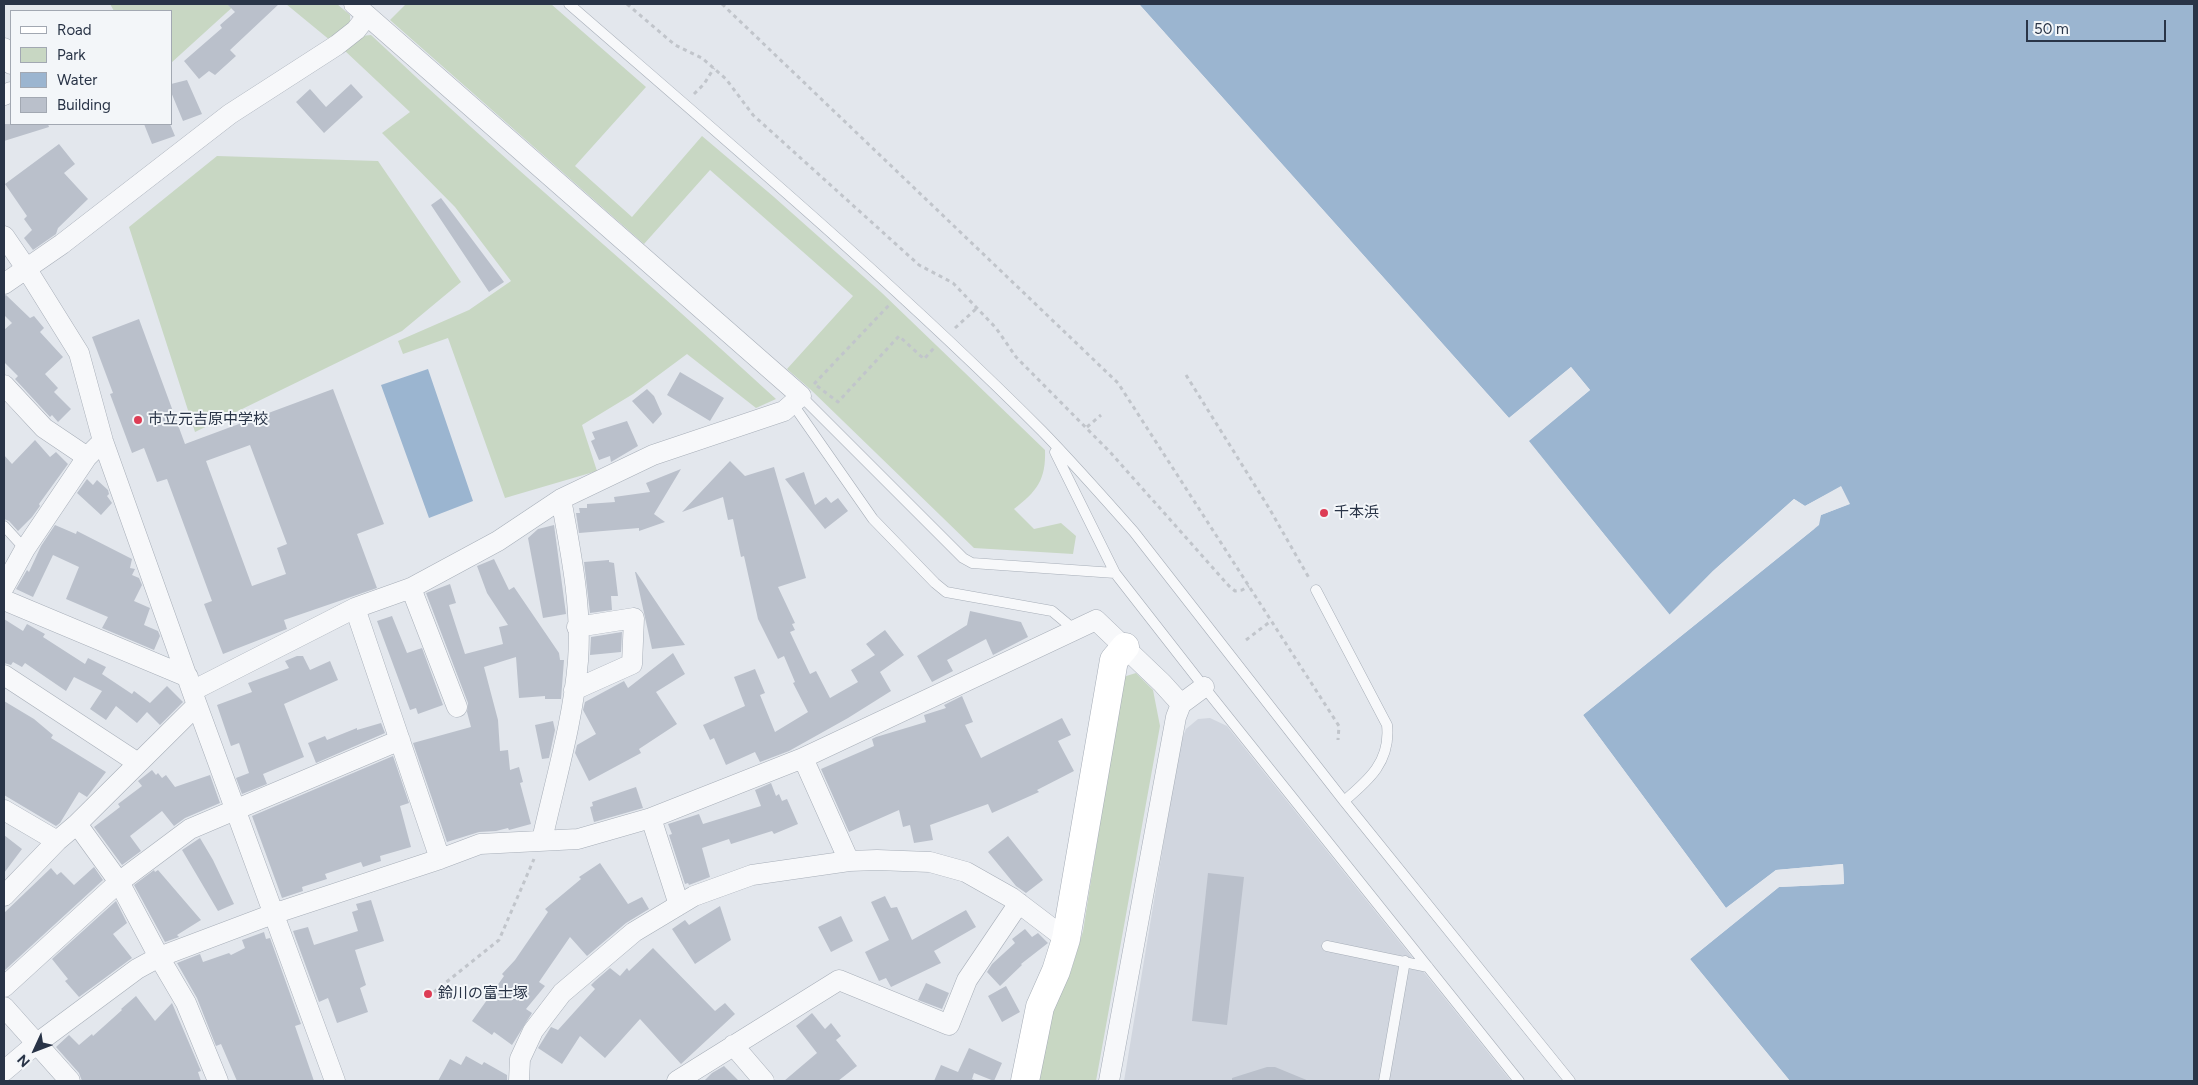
<!DOCTYPE html>
<meta charset="utf-8">
<style>
body{margin:0}
#map{position:relative;width:2198px;height:1085px;overflow:hidden;background:#e3e7ed;font-family:Figtree,sans-serif}
canvas{display:block}
.frame{position:absolute;inset:0;border:5px solid #293447;pointer-events:none}
.legend{position:absolute;left:10px;top:10px;width:162px;height:115px;box-sizing:border-box;background:#f3f6f9;border:1px solid #a2a8b2;margin:0;padding:6px 9px;list-style:none;font-size:15px;color:#293447}
.legend li{display:flex;align-items:center;gap:10px;height:25px}
.legend b{width:25px;border:1px solid #a2a8b2}
.north{position:absolute;left:10px;top:1025px;width:50px;height:50px;-webkit-text-stroke:4px #f3f6f9;paint-order:stroke;rotate:227deg;font-size:14px;font-weight:700;line-height:20px;text-align:center;color:#293447}
.north::after{content:'';display:block;margin:auto;width:18px;height:22px;background:#293447;clip-path:polygon(50% 0,100% 100%,50% 72%,0 100%)}
.scale{position:absolute;left:2026px;top:20px;width:140px;height:22px;box-sizing:border-box;border:2px solid #293447;border-top:0;padding-left:6px;font-size:15px;line-height:18px;white-space:nowrap;color:#293447;-webkit-text-stroke:4px #f3f6f9;paint-order:stroke}
</style>
<div id="map">
<canvas width="2198" height="1085"></canvas>
<div class="frame"></div>
<ul class="legend">
<li><b style="height:6px;background:#fff"></b>Road</li>
<li><b style="height:14px;background:#c8d7c3"></b>Park</li>
<li><b style="height:14px;background:#9bb5d0"></b>Water</li>
<li><b style="height:14px;background:#bac0cb"></b>Building</li>
</ul>
<div class="north">N</div>
<div class="scale">50 m</div>
</div>
<script>
const context = document.querySelector('canvas').getContext('2d');
context.lineJoin = 'round';
function fill(path, color) {
  context.fillStyle = color;
  context.fill(path, 'evenodd');
}
function stroke(path, color, width, dash) {
  context.strokeStyle = color;
  context.lineWidth = width;
  context.lineCap = dash ? 'butt' : 'round';
  context.setLineDash(dash || []);
  context.stroke(path);
}
function write(font, color, halo, rows, align = 'center') {
  context.font = font + ' Figtree,"Noto Sans JP",sans-serif';
  context.lineWidth = 4;
  context.setLineDash([]);
  context.textBaseline = 'middle';
  context.strokeStyle = halo;
  context.fillStyle = color;
  for (const [text, x, y, turn = 0] of rows) {
    context.save();
    context.translate(x, y);
    context.rotate((+turn || 0) * Math.PI / 180);
    context.textAlign = isNaN(turn) ? turn : align;
    if (halo) context.strokeText(text, 0, 0);
    context.fillText(text, 0, 0);
    context.restore();
  }
}
fill(new Path2D(`
 M1210,718L1227,726L1511,1081H1124L1180,744L1186,729L1198,719Z`), '#d1d6df');
fill(new Path2D(`
 M110,4H236L171,63V11H114Z
 M286,4H337L350,15V24L331,41Z
 M406,4H551L646,87L575,166L632,217L702,136L774,197L882,293L1045,450C1046,480 1037,491 1014,509L1034,529L1061,523L1076,536L1073,554L974,548L810,389L787,369L853,296L710,170L644,244L390,20Z
 M371,35C503,160 643,276 776,399L756,408L687,354L633,394L582,425L597,471L505,498L448,338L403,354L398,341L469,310L511,281L455,207L382,133L410,112L344,50L361,36Z
 M217,156L378,161L461,282L402,331L195,432L129,227Z
 M1136,673L1153,690L1160,726L1096,1081H1039L1051,1013L1071,971L1083,931L1123,677Z`), '#c8d7c3');
fill(new Path2D(`
 M1139,4H2194V1081H1790L1690,959L1779,887L1844,884L1843,864L1776,870L1726,908L1583,715L1819,525L1821,515L1849,504L1841,487L1805,506L1794,499L1713,571L1670,615L1528,441L1590,390L1571,367L1509,418Z
 M428,369L473,501L429,518L381,385Z`), '#9bb5d0');
fill(new Path2D(`
 M1136,4H1139L1509,418L1571,367L1590,390L1529,441L1669,615L1713,571L1794,499L1805,506L1841,486L1850,504L1821,515L1814,529L1583,715L1726,908L1776,870L1843,864L1844,884L1779,887L1690,959L1790,1081H1787L1687,959L1778,885L1841,881V867L1777,872L1725,911L1580,715L1817,524L1820,513L1846,503L1840,490L1805,508L1794,502L1715,572L1671,617H1668L1526,442L1527,439L1586,390L1570,371L1511,420H1508Z`), '#e3e7ed');
fill(new Path2D(`
 M227,4H279L230,50L236,56L215,75L209,71L199,79L184,61L222,28L220,25L235,12Z
 M187,80L202,114L183,121L171,92V84Z
 M351,84L363,97L324,133L296,102L310,89L326,107Z
 M4,124H48L49,127L4,141Z
 M144,124H170L175,136L152,144Z
 M59,144L75,164L64,173L88,199L58,228L56,234L33,250L24,238L32,230L24,219L27,216L5,184Z
 M441,198L504,282L489,292L431,205Z
 M6,295L30,318L34,316L44,328L40,332L63,357L45,374L58,388L54,392L71,409L58,422L52,415L50,417L15,379L18,376L4,362V330L12,323L4,315V296Z
 M139,319L185,444L333,389L384,524L357,534L377,588L284,620L287,629L223,654L204,604L212,601L167,479L157,482L144,448L132,453L110,394L113,393L92,337ZM250,445L287,544L277,548L286,574L252,586L206,461Z
 M680,372L724,398L710,421L667,395Z
 M647,389L654,396L662,414L653,424L632,401Z
 M627,421L638,446L611,462L610,456L599,460L591,441L595,439L592,432Z
 M35,440L50,457L56,452L68,464L39,504L40,506L32,517L18,531L9,521L4,519V455L12,464Z
 M730,461L745,476L774,467L806,578L778,587L795,623L792,624L795,630L790,632L810,674L816,671L830,698L858,682L851,670L875,655L866,644L885,630L904,655L880,672L891,691L848,718L789,751L760,762L755,752L726,765L714,738L710,740L703,725L745,706L734,677L755,669L765,693L760,695L775,732L808,712L793,683L795,682L784,656L778,659L758,619L744,556L741,557L733,519L728,520L723,497L682,512Z
 M681,469L654,514L665,522L639,531V528L579,533L576,513H580L579,508H587V504L615,502L614,497L650,492L646,483Z
 M804,472L815,505L826,497L831,503L838,498L848,511L825,529L785,479Z
 M87,479L93,485L97,480L108,490L109,494L107,496L112,503L101,515L77,493Z
 M55,525L76,534L77,531L132,559L130,568L135,569L132,575L139,578L142,585L134,601L150,608L144,625L158,631L160,636L154,650L102,628L108,617L66,599L79,567L53,555L33,597L16,589L27,570L29,572L41,546Z
 M554,525L566,614L543,618L528,538L538,529Z
 M494,559L509,590L514,587L559,653L560,660H564L561,699H545V696L519,698L516,657L484,667L498,720L500,751L508,750L510,770L519,767L523,782L520,783L531,824L509,830L508,828L496,831L479,832L447,842L413,743L471,727L467,712L468,703L426,593L450,584L456,603L449,605L465,654L503,644L499,627L508,625L487,593L477,566Z
 M609,560V562L614,563L618,596H611L612,610L590,613L584,562Z
 M635,572H636L685,645L652,649Z
 M970,611L1021,622L1028,637L993,655L986,639L947,660L953,671L932,682L917,656L967,625Z
 M392,616L407,653L422,648L443,705L418,714L416,708L410,710L377,621Z
 M4,619L23,631L27,624L45,634L43,637L85,664L88,658L106,667L102,674L132,694L134,691L150,703L167,686L183,702L160,725L147,712L137,723L116,706L106,720L90,709L102,691L74,677L66,691L25,663L22,667L13,662L11,665L4,663Z
 M622,632L621,652L590,655L591,637Z
 M673,653L685,674L656,692L677,724L639,749L641,753L589,781L575,753L577,745L596,734L583,710L585,702L624,681L628,688Z
 M297,656H303L310,670L330,661L338,680L284,704L304,757L263,774L267,784L242,794L236,778L249,773L239,743L231,746L217,705L252,692L248,683L289,668L285,661Z
 M962,696L973,722L965,725L981,758L1062,718L1071,735L1058,741L1074,771L1037,790L1039,792L992,813L988,804L930,825L933,840L914,843L910,825L903,827L899,810L849,832L821,769L874,746L872,739L876,737L926,722L924,715L946,708L944,705Z
 M4,701L34,719L53,735L51,738L106,772L87,797L79,792L60,823L56,826L4,795Z
 M553,721L555,730L549,758L542,759L535,725Z
 M381,723L385,733L316,763L308,743L325,736L327,740L357,728V730Z
 M393,756L409,803L400,806L411,847L380,856L381,861L363,867L361,862L325,874L327,879L302,887L303,891L282,898L252,816Z
 M152,770L156,775L158,773L162,778L166,775L175,787L210,775L220,803L185,818L174,826L162,811L130,836L141,851L122,865L94,827L120,807L118,804L142,786L138,781Z
 M771,783L776,796L779,794L782,801L787,799L798,824L774,834L772,831L731,844L729,839L702,848L710,877L689,885L688,883L685,884L669,835L672,834L668,824L699,814L703,824L761,806L755,790Z
 M636,787L643,808L594,822L590,807L593,806L592,802Z
 M4,835L22,849L4,873Z
 M1008,836L1043,880L1026,893L1016,886L988,852Z
 M200,838L213,860L234,904L218,911L182,850Z
 M600,863L628,904L642,897L649,909L626,923L587,956L570,937L539,982L545,986L526,1009L532,1013L512,1045L494,1032L492,1035L472,1021L504,976L502,974L515,960L548,912L545,909L581,879L579,877Z
 M94,867L103,880L4,971V913L51,868L57,875L61,872L74,885Z
 M154,870L155,872L158,870L201,920L177,935L179,937L165,942L134,885Z
 M1208,873L1244,877L1227,1025L1192,1021Z
 M885,896L891,908L897,907L912,940L966,910L976,927L934,951L941,963L891,987L886,978L879,981L865,952L889,940L871,902Z
 M371,900L384,941L355,950L366,985L360,988L368,1012L337,1023L328,998L319,1002L293,931L308,927L314,945L358,931L352,912L358,910L356,904Z
 M116,901L127,923L113,934L132,958L79,997L65,981L68,979L52,959Z
 M720,906L731,940L695,964L672,929L685,920L689,925Z
 M841,916L853,941L831,952L818,927Z
 M1025,929L1032,937L1038,933L1048,943L1021,964L1022,965L1000,986L987,972L992,964L1015,943L1012,939Z
 M264,932L266,939L270,938L301,1024L295,1026L314,1081H237L221,1044L216,1046L197,998L177,963L200,954L203,962L229,953L231,955L245,948L242,940Z
 M653,948L715,1011L725,1003L735,1014L681,1064L640,1019L605,1058L580,1036L562,1064L538,1048L551,1027L558,1030L595,989L591,985L595,981L610,968L620,976L627,968L629,971Z
 M926,983L949,993L942,1009L918,1000Z
 M1006,986L1020,1012L1002,1022L988,996Z
 M136,996L155,1021L172,1003L201,1071L198,1072L201,1081H82L79,1073L56,1047L69,1035L79,1045L92,1034L93,1036L122,1010L121,1009Z
 M812,1013L825,1029L831,1023L841,1036L836,1040L857,1066L838,1081H784L817,1053L796,1026Z
 M969,1048L1002,1063L994,1081L974,1073L972,1079L977,1081H934L941,1065L958,1072Z
 M466,1056L482,1065L484,1062L507,1075V1081H438L450,1059L461,1065Z
 M724,1066L739,1081H704L712,1073Z
 M1267,1067H1275L1309,1081H1232V1078Z`), '#bac0cb');
const lane = new Path2D(`
 M569,4C729,143 892,281 1042,431C1074,464 1104,498 1134,532L1344,801L1570,1081
 M801,396L963,558L972,563L1115,573L1204,687L1519,1081
 M792,403L873,519L935,583L946,592L957,594L1052,611L1076,631
 M1055,452L1115,573
 M4,526L25,549
 M1316,590L1387,725C1391,761 1369,780 1344,801
 M1327,946L1428,967
 M1384,1081L1405,961`);
const street = new Path2D(`
 M4,48L11,64
 M4,95L11,92
 M4,236L26,268L79,353L103,441L197,705L335,1081
 M4,284L62,244L230,114L337,45L356,30L367,16
 M4,385L44,428L87,457
 M4,587L25,549L87,457L103,441
 M411,588L457,707
 M4,600L188,677
 M355,608L440,859
 M4,675L138,763
 M574,690L632,664L634,618L577,627
 M192,691L355,608L411,588L498,541L561,499L653,455L784,411L801,396L354,4
 M803,758L849,861
 M4,810L57,841
 M651,818L679,905
 M77,824L119,882L159,957L186,1003L218,1081
 M542,840C555,781 573,722 578,661C582,607 571,553 561,499
 M4,896L57,841L77,824L197,705
 M4,987L119,882L190,829L400,740
 M4,1007L70,1081
 M733,1045L764,1081
 M4,1071L36,1044L137,969L159,957L273,914L440,859L480,844L578,839L651,818L803,758L1096,620L1162,683L1181,704
 M519,1081L520,1059L533,1031L562,993L634,932L694,896L752,875L849,861L877,860L930,862L966,872L1012,898L1066,939
 M677,1081L839,980L949,1025L967,980L1019,903
 M1109,1081L1176,717L1181,704L1204,687`);
const secondary = new Path2D(`
 M1025,1081L1040,1007L1056,971L1066,939L1114,660L1125,647`);
stroke(lane, '#a7aeb8', 11);
stroke(street, '#a7aeb8', 21);
stroke(secondary, '#a7aeb8', 29);
stroke(new Path2D(`
 M627,4L675,45L702,58L726,79L753,115L919,265L953,283L996,328L1016,357L1110,452L1229,586L1235,591L1242,590L1249,586
 M722,4L1118,383L1339,726L1338,740
 M694,94L704,84L714,68
 M955,328L977,308
 M1186,375L1269,508L1309,578
 M814,384L891,303
 M817,386L838,402L899,336L924,359L935,347
 M1087,427L1101,415
 M1246,640L1271,621
 M434,992L499,940L534,859`), '#c1c5cb', 3, [4, 4]);
stroke(lane, '#f7f8fa', 10);
stroke(street, '#f7f8fa', 20);
stroke(secondary, '#fff', 28);
for (const [x, y, r, color] of [
 [138,420,5,"#dd3d55"],
 [1324,513,5,"#dd3d55"],
 [428,994,5,"#dd3d55"]
]) {
  const dot = new Path2D();
  dot.arc(x, y, r, 0, 2 * Math.PI);
  context.fillStyle = color;
  context.fill(dot);
  stroke(dot, '#f3f6f9', 2);
}
write('15px', '#293447', '#f3f6f9', [
 ["市立元吉原中学校",148,420],
 ["千本浜",1334,513],
 ["鈴川の富士塚",438,994]
], 'left');
</script>
